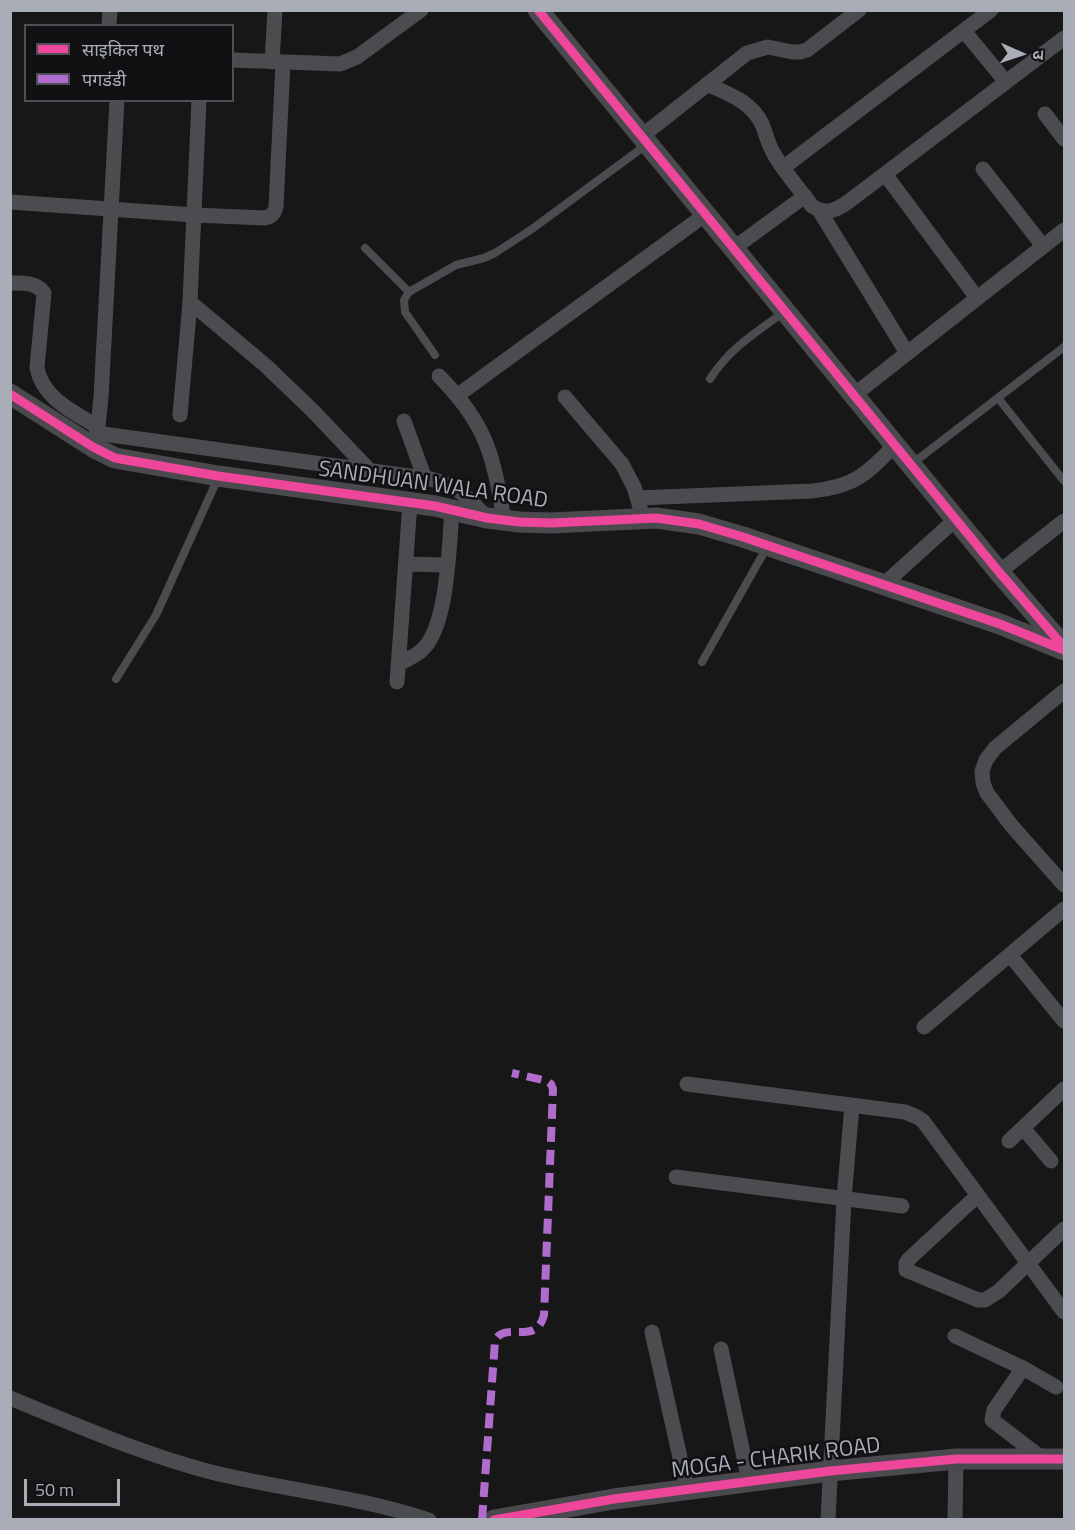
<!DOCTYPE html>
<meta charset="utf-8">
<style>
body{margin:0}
#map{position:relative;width:1075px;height:1530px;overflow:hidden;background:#171717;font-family:"Titillium Web","Noto Sans Devanagari",sans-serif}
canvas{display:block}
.frame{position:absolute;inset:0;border:12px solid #a8adb8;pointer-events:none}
.legend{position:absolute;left:24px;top:24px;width:210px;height:78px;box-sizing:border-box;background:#111113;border:2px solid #4d4f55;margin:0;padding:8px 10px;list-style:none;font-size:18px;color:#a8adb8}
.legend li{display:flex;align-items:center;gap:12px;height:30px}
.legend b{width:30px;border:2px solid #4d4f55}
.north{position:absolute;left:991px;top:24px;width:60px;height:60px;-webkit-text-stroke:4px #111113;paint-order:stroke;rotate:93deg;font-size:16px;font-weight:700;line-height:24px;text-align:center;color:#a8adb8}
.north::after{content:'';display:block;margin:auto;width:21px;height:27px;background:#a8adb8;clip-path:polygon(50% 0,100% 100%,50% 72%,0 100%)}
.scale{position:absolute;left:24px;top:1479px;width:96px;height:27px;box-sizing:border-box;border:3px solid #a8adb8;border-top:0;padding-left:8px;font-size:18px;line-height:21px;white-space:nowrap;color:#a8adb8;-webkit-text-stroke:4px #111113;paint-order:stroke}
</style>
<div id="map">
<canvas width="1075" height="1530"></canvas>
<div class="frame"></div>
<ul class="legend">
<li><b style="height:8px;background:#ed469a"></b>साइकिल पथ</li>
<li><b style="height:8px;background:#b06ccc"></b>पगडंडी</li>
</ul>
<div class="north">उ</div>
<div class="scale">50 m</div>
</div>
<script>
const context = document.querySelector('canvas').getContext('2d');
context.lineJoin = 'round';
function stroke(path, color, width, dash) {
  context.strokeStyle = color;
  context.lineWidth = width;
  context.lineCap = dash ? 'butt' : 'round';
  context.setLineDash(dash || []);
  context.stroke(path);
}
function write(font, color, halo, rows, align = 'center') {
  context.font = font + ' "Titillium Web",sans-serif';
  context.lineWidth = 5;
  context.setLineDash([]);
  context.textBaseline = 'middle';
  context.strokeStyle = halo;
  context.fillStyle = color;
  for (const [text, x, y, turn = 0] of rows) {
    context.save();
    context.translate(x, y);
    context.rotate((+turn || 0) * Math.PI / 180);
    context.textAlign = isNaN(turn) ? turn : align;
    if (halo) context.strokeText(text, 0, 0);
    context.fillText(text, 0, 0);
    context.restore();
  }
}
stroke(new Path2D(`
 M365,248L409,292
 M435,355L405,312L404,300L409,292L456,265L484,258L495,253L532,229L646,145
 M710,379C730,348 755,333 784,312
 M998,398L1064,481
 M913,463L1064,347
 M702,662L767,547
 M116,679L156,615L218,478`), '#4b4c50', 8);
stroke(new Path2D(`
 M109,26L110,10
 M964,31L1006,82
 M232,60L340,64L357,57L421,10
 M272,62L275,10
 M707,84C728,94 751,101 762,124C766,134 768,144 774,154C784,172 800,189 812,206C826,215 835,211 848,202L1064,38
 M1045,114L1064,139
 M642,136L747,53L768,47L792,52H800L807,50L859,10
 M784,167L991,10
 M983,169L1043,246
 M885,174L977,298
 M10,202L194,215L265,218C272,216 274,214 276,207L283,62
 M819,210L907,353
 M734,248L805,196
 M10,283C23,283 36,282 44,293L37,368C43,399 74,412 98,427
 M190,302L265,365L313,411L370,471
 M439,376C487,425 493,454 504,520
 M458,395L706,214
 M854,395L1064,230
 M565,397L622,464L634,487L640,507
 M180,415L190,302L199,100
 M404,421L425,479
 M96,433L431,479C458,486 468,497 487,518
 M94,442L98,427L101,397L117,100
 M637,498L812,491C856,486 865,475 895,445
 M406,564L446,565
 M999,572L1064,521
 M883,585L956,519
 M398,664C406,660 416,656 422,650C448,627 449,545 452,510
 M397,682L410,503
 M1064,691L995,748L986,760L982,771L983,783L987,793L1011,825L1064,885
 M1010,955L1064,1021
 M924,1027L1064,909
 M687,1084L905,1112L917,1117L923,1121L1064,1312
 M1023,1128L1051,1161
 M1009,1141L1064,1089
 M676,1177L902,1206
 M978,1195L909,1259L906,1263V1270L978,1300H985L999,1291L1064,1229
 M652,1332L687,1489
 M955,1336L1023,1368L1056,1387
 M721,1349L749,1481
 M1023,1368L994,1410L992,1420L1043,1459
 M10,1398C76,1425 142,1454 211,1472C283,1490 358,1496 429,1520
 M828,1520L844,1199L852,1105
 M955,1520L956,1459`), '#4b4c50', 15);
stroke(new Path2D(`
 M538,10L999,572L1064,647
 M10,394L93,447L115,458L218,476L435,506L487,518L519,522L551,523L656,518L699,524L743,537L1000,624L1064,650
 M494,1520L614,1499L830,1471L956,1459H1064`), '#4a4a4e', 21);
stroke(new Path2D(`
 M482,1520L495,1341C504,1320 536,1347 544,1315L553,1089L551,1084L547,1081L512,1073`), '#b06ccc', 8, [15, 8]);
stroke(new Path2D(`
 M538,10L999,572L1064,647
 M10,394L93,447L115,458L218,476L435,506L487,518L519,522L551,523L656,518L699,524L743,537L1000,624L1064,650
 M494,1520L614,1499L830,1471L956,1459H1064`), '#ed469a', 9);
write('22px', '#a8adb8', '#111113', [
 ["SANDHUAN WALA ROAD",433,486,8],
 ["MOGA - CHARIK ROAD",776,1459,-7]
]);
</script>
